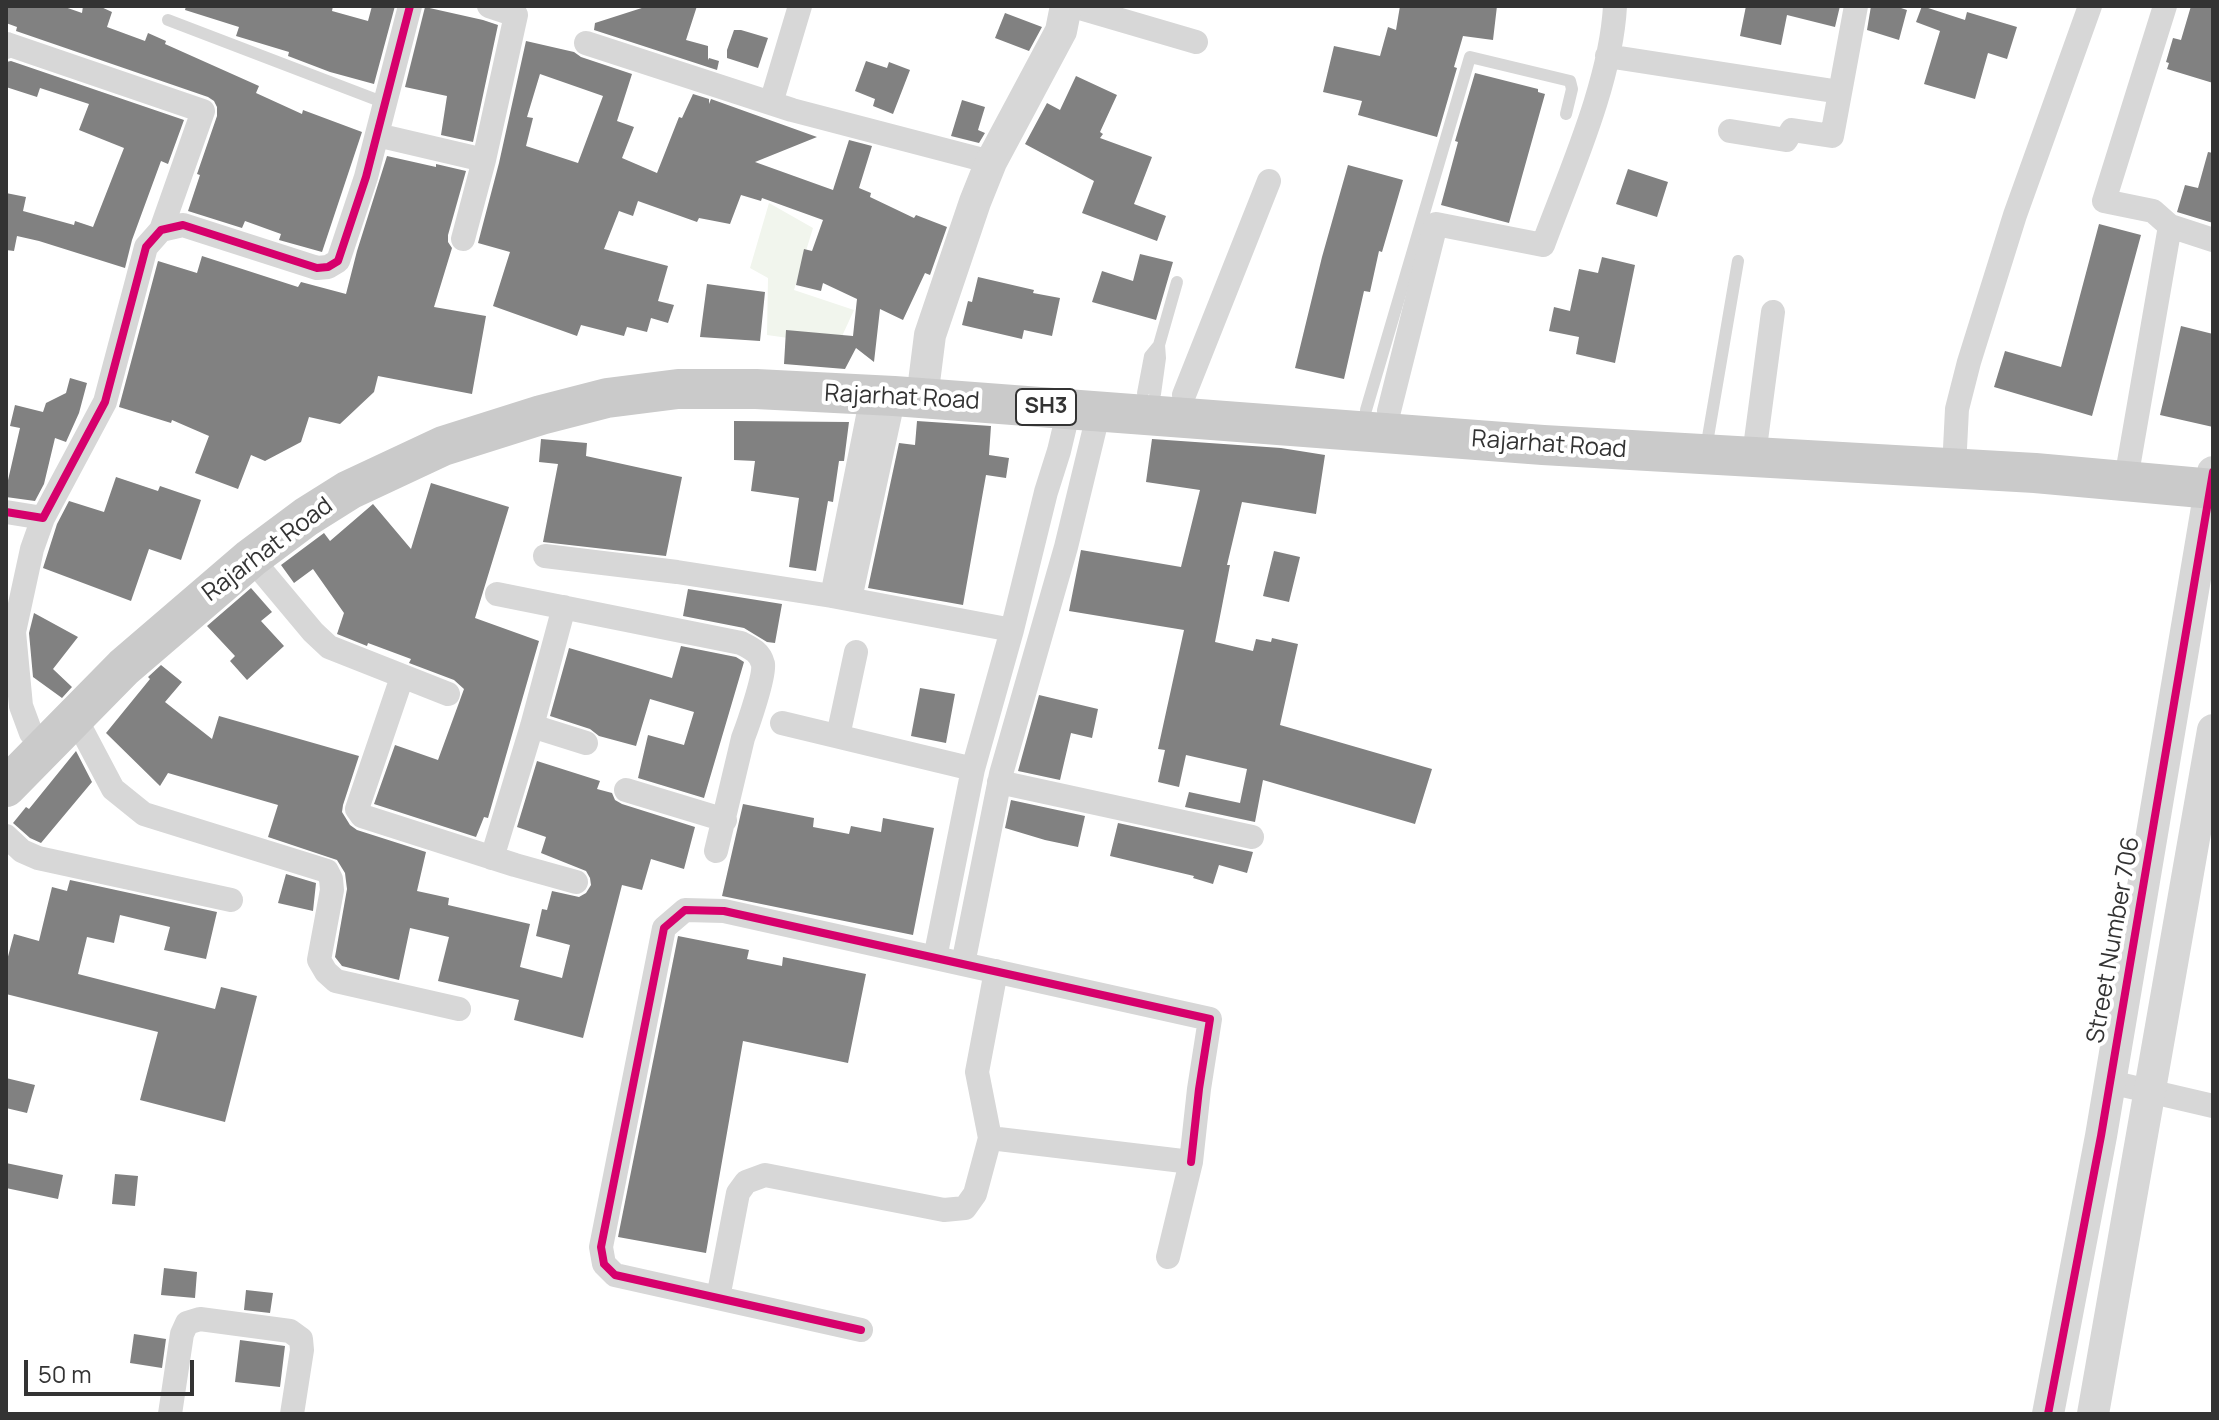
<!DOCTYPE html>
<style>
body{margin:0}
#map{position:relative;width:2219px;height:1420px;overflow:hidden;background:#fff;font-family:Manrope,sans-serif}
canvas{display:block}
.frame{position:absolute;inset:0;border:8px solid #333;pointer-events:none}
.scale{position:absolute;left:24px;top:1360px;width:170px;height:36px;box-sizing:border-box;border:4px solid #333;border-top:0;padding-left:10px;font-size:24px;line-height:28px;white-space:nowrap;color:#333;-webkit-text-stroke:6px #fff;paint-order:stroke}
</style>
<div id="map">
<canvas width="2219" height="1420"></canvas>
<div class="frame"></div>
<div class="scale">50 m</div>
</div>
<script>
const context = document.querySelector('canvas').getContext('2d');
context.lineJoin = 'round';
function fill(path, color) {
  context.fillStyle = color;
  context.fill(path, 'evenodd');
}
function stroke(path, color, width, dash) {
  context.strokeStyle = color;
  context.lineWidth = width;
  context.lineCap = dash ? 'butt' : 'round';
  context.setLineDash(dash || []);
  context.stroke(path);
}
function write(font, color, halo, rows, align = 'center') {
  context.font = font + ' Manrope,sans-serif';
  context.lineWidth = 8;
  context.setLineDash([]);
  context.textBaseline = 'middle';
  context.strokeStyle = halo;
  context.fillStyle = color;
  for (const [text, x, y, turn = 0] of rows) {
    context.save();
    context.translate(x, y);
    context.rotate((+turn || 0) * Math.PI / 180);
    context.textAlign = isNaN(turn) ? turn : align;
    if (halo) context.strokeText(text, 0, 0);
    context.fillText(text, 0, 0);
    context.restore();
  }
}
fill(new Path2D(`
 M769,203L813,228L794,290L854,310L838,345L767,335L768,278L750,268Z`), '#f1f5ed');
fill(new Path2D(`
 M6,6H62L82,13L83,6H99L112,12L107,27L145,41L148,33L166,41L165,44L259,86L256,93L302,114L303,110L362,132L322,252L279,240L281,234L245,221L242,228L188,211L200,175L197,174L217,116V107L214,101L208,97L16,31L17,27L6,23Z
 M186,6H333L332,11L368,21L372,6H395L374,84L330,72L288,56L289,52L236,36L239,27L185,10Z
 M648,6H697L686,40L708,46V60L709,58L719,61L717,70L594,30L595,23Z
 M1400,6H1497L1493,40L1463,36L1454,67L1457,68L1437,137L1358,115L1362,101L1323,92L1334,46L1380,56L1388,27L1396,30Z
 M1746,6H1840L1835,27L1787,15L1781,45L1740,36Z
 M1871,6H1895L1907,10L1899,40L1867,30Z
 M1922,6L1965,20L1967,12L2017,27L2007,59L1988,53L1975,99L1924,84L1940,31L1916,22Z
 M2191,6H2213V83L2167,69L2169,63L2166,62L2173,38L2181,40Z
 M425,7L483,20L498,25L473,142L441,135L447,96L405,87Z
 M1005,13L1042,27L1029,51L995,38Z
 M734,30H741L768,38L758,68L727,58V50Z
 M526,41L574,52L581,57L632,74L617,121L634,127L622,158L657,173L679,117L682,118L693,94L709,99V104L711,99L817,137L755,162L833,190L849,140L872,146L859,188L871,193L870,197L914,218L916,215L947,227L930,275L925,273L903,320L880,309L874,362L856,348L845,369L784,364L786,330L853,336L857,299L823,283L821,291L796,285L804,249L812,251L823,220L762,198L761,201L741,195L730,224L699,218L697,222L638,201L633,216L619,211L604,249L668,266L658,301L674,305L668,323L651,318L647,332L627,327L624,336L581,325L577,336L493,306L510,252L478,243L499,163ZM540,74L603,96L578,163L526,146L533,118L527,117Z
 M11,61L184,120L168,164L161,161L132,240L125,268L39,241L17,236L14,251L6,250V193L26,197L23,211L74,225L75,221L93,227L124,148L79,130L89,104L40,88L37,97L6,87V62Z
 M866,61L887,68L889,62L910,70L893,114L873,106L875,99L855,91Z
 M1475,73L1538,89V92L1545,94L1509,223L1441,205L1458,142L1455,141Z
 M1076,76L1117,95L1100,132L1103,134L1100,138L1152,157L1134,204L1166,216L1157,241L1082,213L1094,181L1025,144L1047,103L1060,110Z
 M962,100L985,107L978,130L985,133L979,143L951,136Z
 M2208,152L2213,153V223L2177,212L2185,185L2198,188Z
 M387,156L436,167V164L466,171L448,235V242L452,248L434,307L486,316L472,394L378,376L374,392L340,424L309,417L301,442L265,461L251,455L238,489L195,473L209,436L172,420L171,423L119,407L158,261L197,273L202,256L298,287L301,282L346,294L357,251Z
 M1348,165L1403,180L1382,252L1379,251L1370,292L1364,291L1344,379L1295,368L1322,257Z
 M1628,169L1668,182L1657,217L1616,204Z
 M2099,224L2141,235L2092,416L1994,387L2005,351L2061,367Z
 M1140,254L1173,262L1156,320L1092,302L1102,271L1133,281Z
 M1602,257L1635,265L1615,363L1576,354L1579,337L1549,331L1554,307L1570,311L1579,269L1598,273Z
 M978,277L1034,290L1033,293L1060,298L1052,336L1024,330L1022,339L962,325L968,301L972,302Z
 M707,284L765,292L760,341L700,337Z
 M2181,326L2213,334V427L2160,415Z
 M70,378L87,383L79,413L66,442L55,438L44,484L35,501L6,497V489L20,428L10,426L15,405L43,412L46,403L66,393Z
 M734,421L849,422L844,461H839L833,502L828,501L816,571L789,567L799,498L751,491L755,461L734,460Z
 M917,421L991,426L989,455L1009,458L1006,478L986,475L963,605L868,588L899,443L915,445Z
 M541,439L587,443L586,456L682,477L666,556L543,542L558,464L539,462Z
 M1152,439L1281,448L1325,455L1316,514L1242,502L1227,565H1230L1215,642L1253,651L1256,639L1271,642L1272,638L1298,644L1280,725L1432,769L1415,824L1263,780L1255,822L1185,807L1189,792L1240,803L1247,769L1186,755L1179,787L1158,782L1165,750L1158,749L1184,630L1069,611L1081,550L1181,567L1200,490L1146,482Z
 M116,477L158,491L160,486L201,500L181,560L149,549L131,601L43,568L57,524L69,501L104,512Z
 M431,483L509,507L475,618L539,641L488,818L484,817L476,837L374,804L395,745L438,760L464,689L454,680L409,663L411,659L368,643L367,646L337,634L344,613L313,569L294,583L281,565L324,533L330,541L373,504L411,549Z
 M1274,551L1300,557L1289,602L1263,596Z
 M251,588L272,612L261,621L284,646L247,680L230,661L235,656L207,626Z
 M688,589L782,604L775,643L767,642L744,628L683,616Z
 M34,613L78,637L53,669L72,687L62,698L33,677L29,633Z
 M681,646L736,657L744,662L704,798L638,778L648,735L684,745L694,712L650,699L636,746L599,736L590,729L550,716L569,648L672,678Z
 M161,665L182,682L165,702L212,739L219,716L359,756L343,805L342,812L350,825L357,830L426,852L417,891L449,898L448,905L530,924L520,967L562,978L570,945L536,936L542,909L547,910L552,891L579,897L586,893L591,885L590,878L586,871L541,853L546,837L517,827L537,761L600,781L597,789L612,793L615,800L622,804L695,827L684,869L651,859L642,890L622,885L583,1038L514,1020L519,1000L438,981L449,937L410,928L399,980L342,966L335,957L347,889L345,873L337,860L268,837L278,805L168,773L160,786L106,733L150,679L148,677Z
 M920,688L955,694L946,743L911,736Z
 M1039,695L1098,709L1092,738L1071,733L1060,780L1018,771Z
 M76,751L92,782L41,843L30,838L13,823L26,807L29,809Z
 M1011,800L1085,816L1078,847L1045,840L1005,828Z
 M743,804L814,818L813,827L849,834L851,826L881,832L883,818L934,828L913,935L722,896Z
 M1118,823L1253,852L1247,873L1219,865L1213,884L1193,878L1194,876L1110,856Z
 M286,874L316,883L313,911L278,903Z
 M70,880L217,912L206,959L164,950L170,927L120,915L114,943L87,937L78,974L215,1009L221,987L257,996L225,1122L140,1100L158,1032L6,994V964L14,934L39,941L52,887L67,891Z
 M678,936L749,950L747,959L782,966L783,957L866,974L848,1063L743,1041L706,1253L618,1237Z
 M6,1078L35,1085L27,1113L6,1108Z
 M6,1163L63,1175L58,1199L6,1188Z
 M115,1174L138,1176L135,1206L112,1204Z
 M164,1268L197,1272L195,1298L161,1295Z
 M246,1290L273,1293L270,1313L244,1310Z
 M134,1334L166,1339L162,1368L130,1363Z
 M240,1340L285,1346L280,1387L235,1382Z`), '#818181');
stroke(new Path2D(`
 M168,20L385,103
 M1143,393L1150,356L1159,345L1177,282
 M1155,394L1160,358L1159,345
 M1366,410L1470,57L1570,81L1572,89L1566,114
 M1708,437L1738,261`), '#d7d7d7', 12);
stroke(new Path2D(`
 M1073,6L1196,42
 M586,43L792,110L991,162
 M6,47L7,44L203,111L161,230
 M1607,56L1840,92
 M771,103L800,6
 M1730,131L1786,140L1792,130L1832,136L1856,6
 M377,135L484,160
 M2170,226L2213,240
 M463,239L484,160L516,15L489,6
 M1184,395L1269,181
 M1389,411L1436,224L1543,245C1570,172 1611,82 1615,6
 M1756,440L1773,312
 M2129,462L2170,226L2153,211L2104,201L2165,6
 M1954,468L1957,409L1969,362L2015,215L2090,6
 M6,512L43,518L105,402L146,247L161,230L183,225L317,268L328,267L338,261L366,177L410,6
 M545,556L677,572L832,596L1012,630
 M251,558L313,632L329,647L448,694
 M497,594L741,643C751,648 760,652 763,664C765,676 748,725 743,738L716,851
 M832,596L872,396
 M850,599L894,396
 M402,677L357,809L362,816L515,865L576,882
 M75,717L113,789L144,814L327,871L331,879L332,890L319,960L326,972L336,981L459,1009
 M782,723L973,769
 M532,726L586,743
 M31,733L21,706L14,632L32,549L43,518
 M838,736L856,652
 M999,782L1252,837
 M626,790L725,820
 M6,836L22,851L38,858L231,900
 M492,858L532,726L564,607
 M935,958L973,769L1012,630L1046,492L1059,451L1069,409
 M963,964L1001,774L1066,547L1099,411
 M2110,1082L2213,1106
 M990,1138L1191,1162L1168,1257
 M718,1298L738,1193L746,1182L765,1175L944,1210L965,1208L975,1194L990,1138L977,1072L996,971
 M861,1330L615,1275L604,1264L601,1247L664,928L685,910L724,911L1210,1019L1199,1089L1191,1162
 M170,1414L182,1334L187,1323L200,1319L290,1331L301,1339L302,1350L292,1414`), '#d7d7d7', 24);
stroke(new Path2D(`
 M922,398L930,335L975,202L991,162L1061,31L1066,6
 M2048,1414L2101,1136L2213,472
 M2093,1414L2213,730`), '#d7d7d7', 32);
stroke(new Path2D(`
 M6,787L124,667L251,558L306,517L349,490L443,446L541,415L607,398L678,389H756L894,396L1543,445L2035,473L2213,489`), '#cacaca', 40);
stroke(new Path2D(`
 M6,512L43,518L105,402L146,247L161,230L183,225L317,268L328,267L338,261L366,177L410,6
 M861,1330L615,1275L604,1264L601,1247L664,928L685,910L724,911L1210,1019L1199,1089L1191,1162
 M2048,1414L2101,1136L2213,472`), '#d6006c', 8);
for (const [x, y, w] of [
 [1046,407,60]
]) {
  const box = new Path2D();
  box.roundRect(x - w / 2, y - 18, w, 36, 6);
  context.fillStyle = '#fff';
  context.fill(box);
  stroke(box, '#333', 2);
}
write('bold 22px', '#333', null, [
 ["SH3",1046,407]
]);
write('24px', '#333', '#fff', [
 ["Rajarhat Road",902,398,3],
 ["Rajarhat Road",1549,445,4],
 ["Rajarhat Road",268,550,-37],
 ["Street Number 706",2114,940,-80]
]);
</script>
